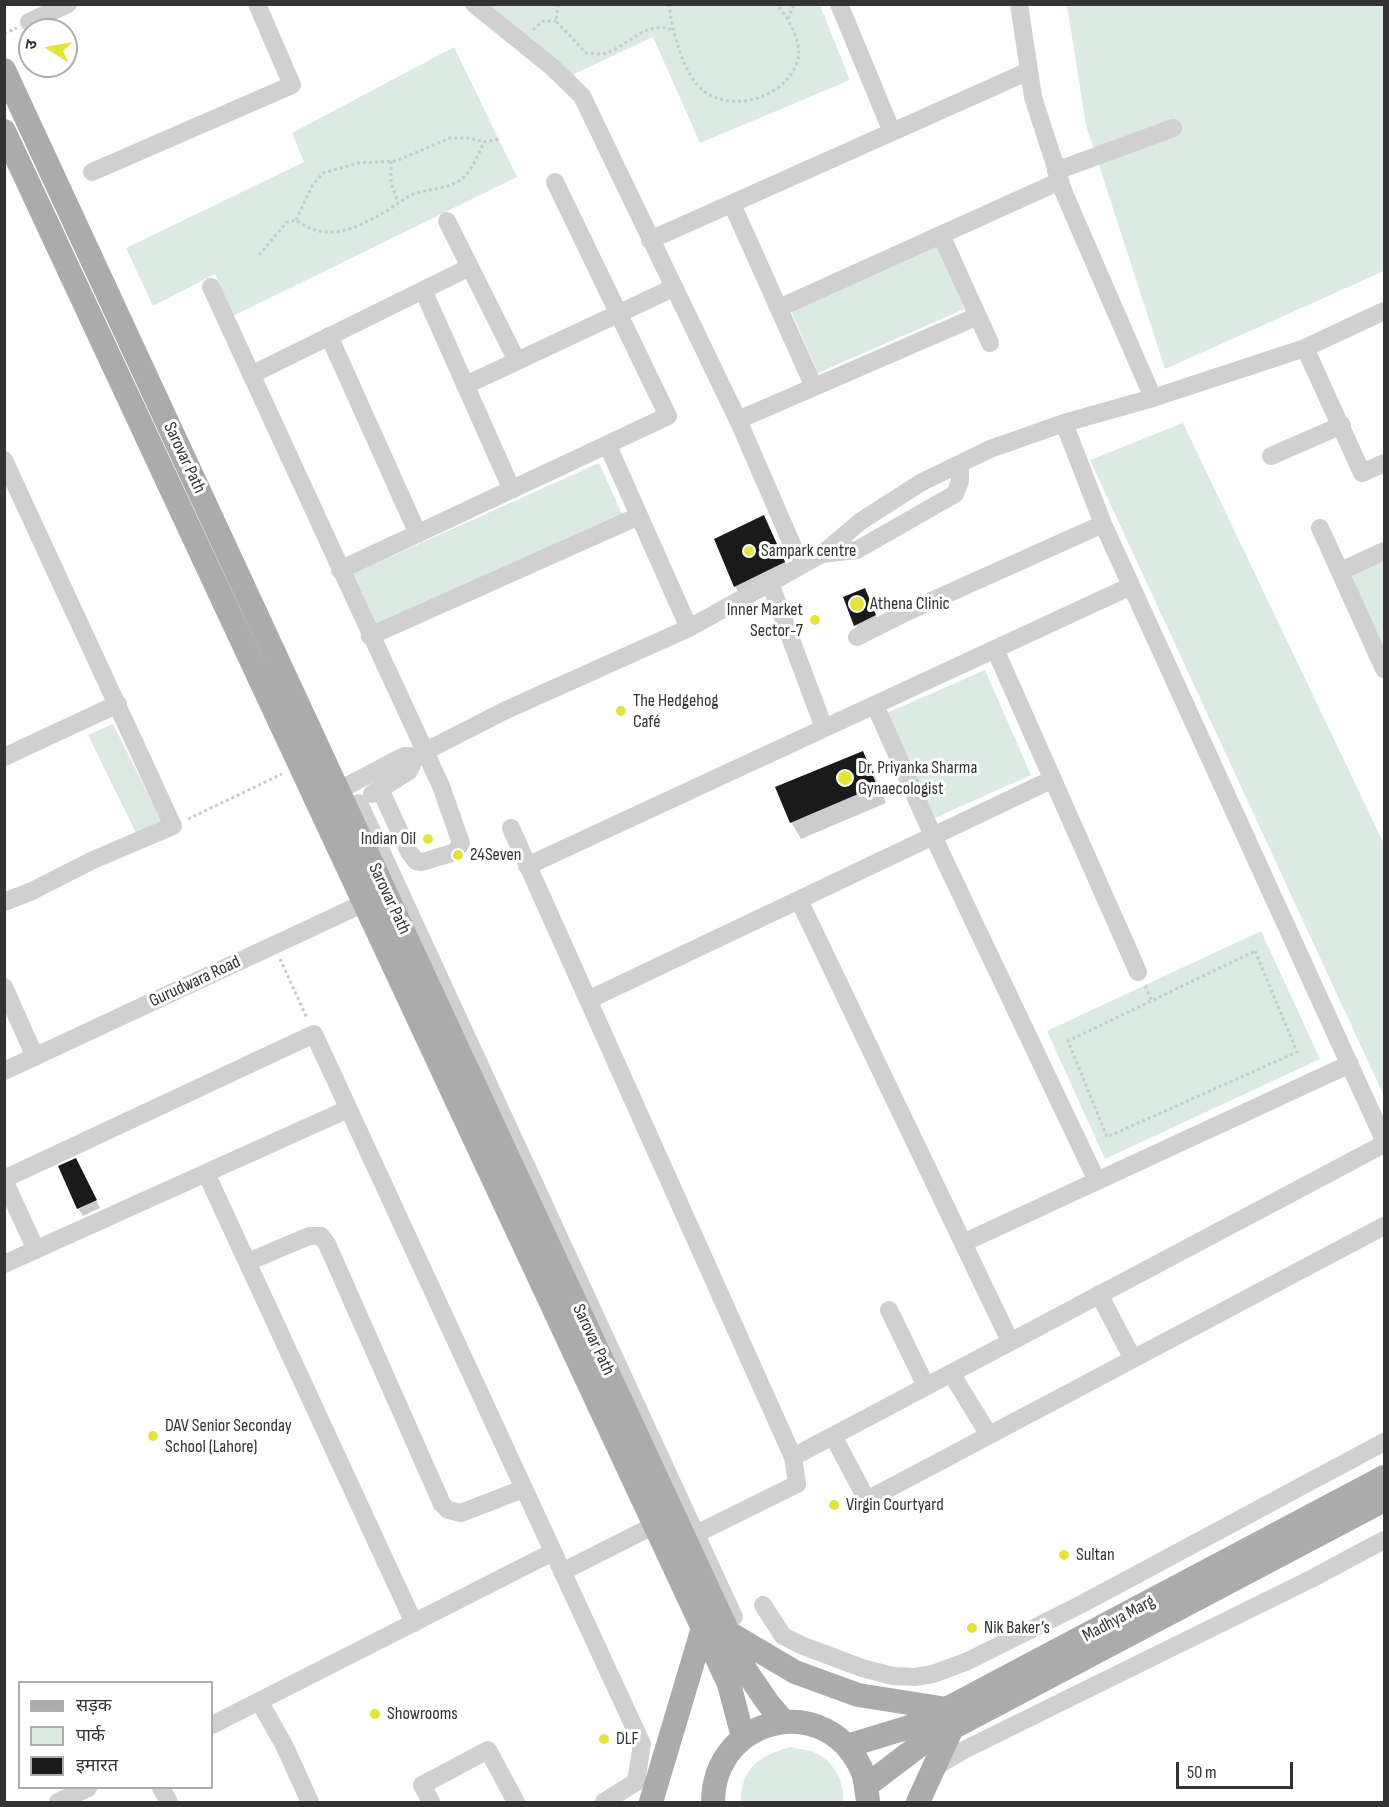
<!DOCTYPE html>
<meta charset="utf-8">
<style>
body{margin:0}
#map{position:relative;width:1389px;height:1807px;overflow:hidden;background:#fff;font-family:"Sofia Sans Condensed","Noto Sans Devanagari",sans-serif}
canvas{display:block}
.frame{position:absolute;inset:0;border:6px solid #333;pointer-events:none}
.legend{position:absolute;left:18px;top:1681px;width:195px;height:108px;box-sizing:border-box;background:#fff;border:2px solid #adadad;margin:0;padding:8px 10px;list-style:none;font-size:18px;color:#333}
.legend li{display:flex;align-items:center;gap:12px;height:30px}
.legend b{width:30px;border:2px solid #adadad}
.north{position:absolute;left:18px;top:18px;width:60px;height:60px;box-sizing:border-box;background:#fff;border:2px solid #adadad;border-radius:50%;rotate:281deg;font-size:16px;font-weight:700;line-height:24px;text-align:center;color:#333}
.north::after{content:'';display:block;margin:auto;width:21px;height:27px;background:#e2e43a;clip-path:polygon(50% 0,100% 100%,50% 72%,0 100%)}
.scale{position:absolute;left:1176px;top:1762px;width:117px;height:27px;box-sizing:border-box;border:3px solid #333;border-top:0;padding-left:8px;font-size:18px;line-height:21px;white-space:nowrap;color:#333;-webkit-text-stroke:4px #fff;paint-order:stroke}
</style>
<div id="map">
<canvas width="1389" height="1807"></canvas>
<div class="frame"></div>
<ul class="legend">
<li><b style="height:8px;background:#ababab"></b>सड़क</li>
<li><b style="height:16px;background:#dbeae3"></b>पार्क</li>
<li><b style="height:16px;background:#1a1a1a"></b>इमारत</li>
</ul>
<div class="north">उ</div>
<div class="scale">50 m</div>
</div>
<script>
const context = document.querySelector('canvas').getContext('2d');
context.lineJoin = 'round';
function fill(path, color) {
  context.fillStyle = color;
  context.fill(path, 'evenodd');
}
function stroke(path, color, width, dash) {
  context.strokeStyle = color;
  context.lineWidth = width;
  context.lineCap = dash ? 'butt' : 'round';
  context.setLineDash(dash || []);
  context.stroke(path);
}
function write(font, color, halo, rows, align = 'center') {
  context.font = font + ' "Sofia Sans Condensed",sans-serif';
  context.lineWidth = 6;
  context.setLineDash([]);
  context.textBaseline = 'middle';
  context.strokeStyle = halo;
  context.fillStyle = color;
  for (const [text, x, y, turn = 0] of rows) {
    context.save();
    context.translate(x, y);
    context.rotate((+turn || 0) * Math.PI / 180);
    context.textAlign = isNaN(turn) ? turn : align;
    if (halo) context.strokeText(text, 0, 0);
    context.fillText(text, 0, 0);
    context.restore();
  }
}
fill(new Path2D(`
 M489,5H820L850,80L700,143L653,37L572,75Z
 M1067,5H1384V271L1165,369L1086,125Z
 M454,47L517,177L233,316L215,274L153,306L126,248L304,162L292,133Z
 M937,246L964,309L818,373L791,311Z
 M1183,423L1384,844V1096L1090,460Z
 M599,463L622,514L375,625L352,574Z
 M1384,559V653L1349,575Z
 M985,670L1031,775L926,822L880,716Z
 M113,724L165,828L140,841L88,735Z
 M1261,931L1320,1059L1105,1159L1047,1031Z
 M790,1747C799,1749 811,1750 818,1754C835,1763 845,1785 843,1802H741C741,1767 760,1756 790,1747Z`), '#dbeae3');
fill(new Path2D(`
 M764,517L791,574L742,599L735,586Z
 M864,590L879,623L860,633L856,625Z
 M862,753L872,769L886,803L801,839L791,822Z
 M80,1168L100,1208L83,1216L78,1208Z`), '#0003');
fill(new Path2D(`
 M764,515L785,562L734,587L714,539Z
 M865,588L876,615L854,626L843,597Z
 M863,751L877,786L790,823L775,787Z
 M76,1158L97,1200L77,1209L58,1166Z`), '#1a1a1a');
stroke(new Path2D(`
 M558,4L556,21L586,53C592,53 600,55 606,53C628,46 647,19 673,30
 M669,4C672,30 683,76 705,92C736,114 789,95 798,59C802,40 788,19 777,4
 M788,19L794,4
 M533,30L543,21H556
 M4,34L17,28
 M391,161V183L398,202
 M296,220L312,186L323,173L358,163L396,161L450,138H469L484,142
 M259,255L287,222L296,220C328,244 357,228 388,210C396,205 403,199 411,195C428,188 449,190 463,178C473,169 478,154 484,142L499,139
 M188,819L282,774
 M1255,951L1297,1052L1107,1137L1068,1041Z
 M280,959L307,1018
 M1145,986L1152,1001`), '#cacaca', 3, [3, 3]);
stroke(new Path2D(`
 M474,4L552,67L582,96L738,420L801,565
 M839,4L892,132
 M1019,4L1033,97L1064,193L1153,398
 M29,22L68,4
 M1056,171L1173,128
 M92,172L292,85L257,4
 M732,204L814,387
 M447,221L517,361
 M941,235L990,343
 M650,240L1029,71
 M211,287L441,786L461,843L456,851L452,853L422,862L416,861L409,852L380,789
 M423,290L512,490
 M779,308L1060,181
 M329,336L418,534
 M1305,348L1362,473L1384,463
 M251,375L470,267
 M466,385L673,288
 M738,420L978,316
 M1064,423L1103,524L1384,1140
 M608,446L689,628
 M1271,456L1342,425
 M4,460L173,826L93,860L32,891L4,902
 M1320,528L1384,669
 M822,554L857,550L955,494L960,481V464
 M340,570L668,416L555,182
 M1341,571L1384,551
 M770,583L824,728
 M370,636L639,516
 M857,637L909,611L1103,524
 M995,649L1138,972
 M875,705L933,836L1097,1181
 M4,757L118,704
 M372,794L409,771L416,756
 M326,797L404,756H416L504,711L689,628L822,554L861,521L922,482L990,449L1064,423L1153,398L1305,348L1384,311
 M359,803L734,1617
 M511,828L793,1457L797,1484L696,1534
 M527,866L1131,586
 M799,900L1010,1341
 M4,987L35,1057
 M588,1000L1053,779
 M4,1071L375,898
 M206,1173L414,1623
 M4,1179L314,1034L642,1744L636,1782L604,1802
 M4,1180L36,1250
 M963,1243L1350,1064
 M248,1262L309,1236H321L327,1244L442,1504L448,1510L461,1513L523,1489
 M4,1264L348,1109
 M1099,1294L1133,1359
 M889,1310L926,1386
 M951,1373L989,1435
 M833,1436L867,1500L1384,1226
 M793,1457L1384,1144
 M562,1572L655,1525
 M763,1605L783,1636L801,1645L862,1668L893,1676L915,1677L933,1674L968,1661L1080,1605L1384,1442
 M259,1701L284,1745L310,1802
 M212,1725L553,1552
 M932,1769L962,1751L1311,1579L1384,1540
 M161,1788L169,1802
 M58,1802L88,1788
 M431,1802L422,1785L488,1750L516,1802`), '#d0d0d0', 18);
stroke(new Path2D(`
 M4,70L746,1671L768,1703L784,1722
 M4,131L729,1684L743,1737
 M729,1633L795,1672L858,1695L947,1709
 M847,1746L916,1725L1384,1477
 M866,1786L920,1745L1384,1500
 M651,1802L703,1628
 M713,1802C714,1714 830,1690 863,1773C866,1781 866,1791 868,1800
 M918,1802L952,1728`), '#ababab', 24);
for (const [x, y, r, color] of [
 [749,551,6,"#e2e43a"],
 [857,604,8,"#e2e43a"],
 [815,620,6,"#e2e43a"],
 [621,711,6,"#e2e43a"],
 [845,778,8,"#e2e43a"],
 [428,839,6,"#e2e43a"],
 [458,855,6,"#e2e43a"],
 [153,1436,6,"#e2e43a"],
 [834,1505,6,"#e2e43a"],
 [1064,1555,6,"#e2e43a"],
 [972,1628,6,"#e2e43a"],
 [375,1714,6,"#e2e43a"],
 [604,1739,6,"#e2e43a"]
]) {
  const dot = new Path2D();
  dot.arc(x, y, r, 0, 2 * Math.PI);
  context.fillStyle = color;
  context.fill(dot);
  stroke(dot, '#fff', 2);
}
write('18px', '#333', '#fff', [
 ["Sarovar Path",184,458,65],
 ["Sarovar Path",389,899,65],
 ["Gurudwara Road",195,982,-25],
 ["Sarovar Path",593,1340,65],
 ["Madhya Marg",1119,1619,-28]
]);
write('18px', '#333', '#fff', [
 ["Sampark centre",761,551],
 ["Athena Clinic",870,604],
 ["Inner Market",803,610,"right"],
 ["Sector-7",803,631,"right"],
 ["The Hedgehog",633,701],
 ["Café",633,722],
 ["Dr. Priyanka Sharma",858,768],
 ["Gynaecologist",858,789],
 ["Indian Oil",416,839,"right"],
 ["24Seven",470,855],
 ["DAV Senior Seconday",165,1426],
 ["School (Lahore)",165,1447],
 ["Virgin Courtyard",846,1505],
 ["Sultan",1076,1555],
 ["Nik Baker’s",984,1628],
 ["Showrooms",387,1714],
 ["DLF",616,1739]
], 'left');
</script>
